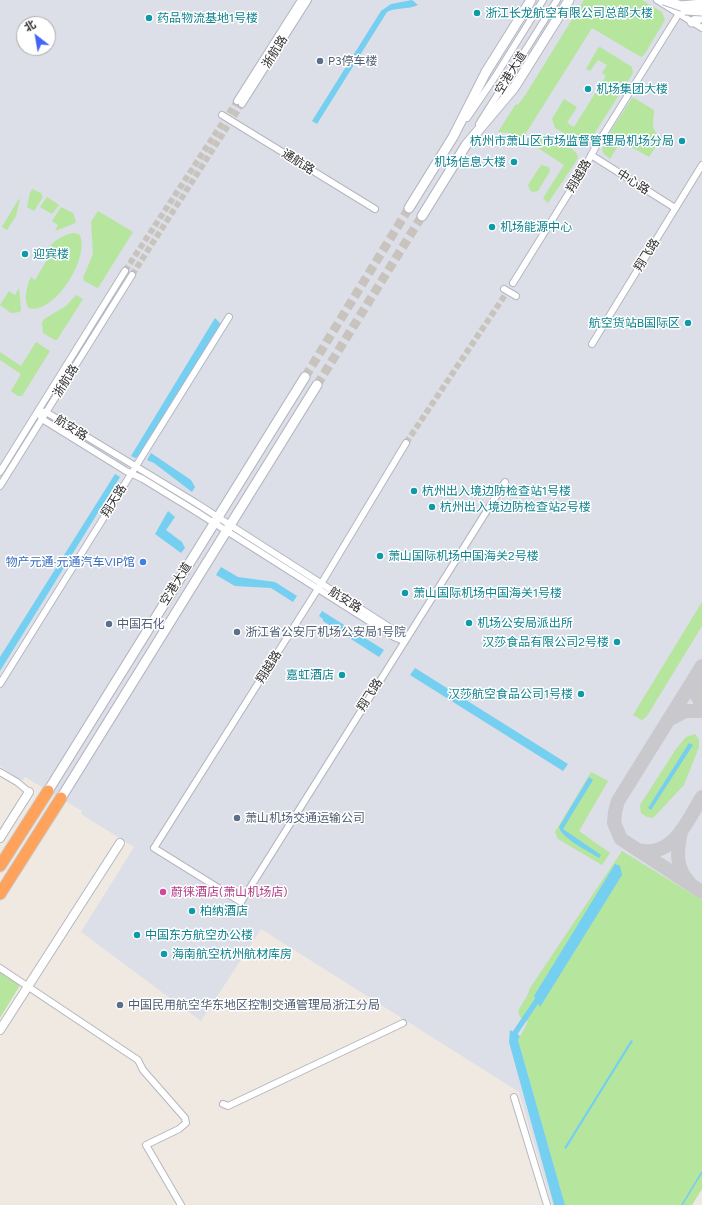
<!DOCTYPE html>
<meta charset="utf-8">
<style>
body{margin:0}
#map{position:relative;width:702px;height:1205px;overflow:hidden;background:#efe9e1;font-family:Figtree,"Noto Sans SC",sans-serif}
canvas{display:block}
.north{position:absolute;left:16px;top:16px;width:40px;height:40px;box-sizing:border-box;background:#fff;border:1px solid #ababab;border-radius:50%;rotate:329deg;font-size:11px;font-weight:700;line-height:16px;text-align:center;color:#2e2e2e}
.north::after{content:'';display:block;margin:auto;width:14px;height:18px;background:#4264fb;clip-path:polygon(50% 0,100% 100%,50% 72%,0 100%)}
</style>
<div id="map">
<canvas width="702" height="1205"></canvas>
<div class="north">北</div>
</div>
<script>
const context = document.querySelector('canvas').getContext('2d');
context.lineJoin = 'round';
function fill(path, color) {
  context.fillStyle = color;
  context.fill(path, 'evenodd');
}
function stroke(path, color, width, dash) {
  context.strokeStyle = color;
  context.lineWidth = width;
  context.lineCap = dash ? 'butt' : 'round';
  context.setLineDash(dash || []);
  context.stroke(path);
}
function write(font, color, halo, rows, align = 'center') {
  context.font = font + ' Figtree,"Noto Sans SC",sans-serif';
  context.lineWidth = 3;
  context.setLineDash([]);
  context.textBaseline = 'middle';
  context.strokeStyle = halo;
  context.fillStyle = color;
  for (const [text, x, y, turn = 0] of rows) {
    context.save();
    context.translate(x, y);
    context.rotate((+turn || 0) * Math.PI / 180);
    context.textAlign = isNaN(turn) ? turn : align;
    if (halo) context.strokeText(text, 0, 0);
    context.fillText(text, 0, 0);
    context.restore();
  }
}
fill(new Path2D(`
 M0,0H702V1189L692,1205H552L519,1092L261,929L201,1021L81,932L134,847L81,814L82,811L25,777L22,781L0,766ZM24,24H48V48H24Z`), '#dcdee8');
fill(new Path2D(`
 M584,0H642L662,12L665,20L644,55L641,57L592,28L521,141L508,133L498,132L514,107L516,104L518,105L526,94Z
 M600,47L632,67L633,73L591,139L589,142L580,143L555,128L552,119L564,99L577,107L567,123L574,127L606,76L602,73L607,65L598,60L590,71L586,69L598,48Z
 M632,98H634L654,110C654,123 649,127 661,138L649,157L621,141L610,159L603,153L602,145Z
 M546,135C556,137 573,147 578,156L577,160L548,203L543,198L564,165L535,146L541,136Z
 M541,165L549,167L550,171L538,191L532,192L530,190L528,185Z
 M32,189L41,193L43,197L34,211L27,207L30,193Z
 M47,197L59,205L52,214L40,207Z
 M20,199L16,216L7,230L2,227L18,200Z
 M61,207L73,213L76,222L73,224L55,231L58,225L52,221Z
 M98,211L133,232L98,288L84,281L83,278L93,254L91,222Z
 M73,233L79,234C92,255 54,316 29,308C23,301 27,285 31,277L35,280L53,250L49,247C55,240 63,235 73,233Z
 M19,288L21,309L20,312L11,313L0,305L9,291L15,295Z
 M76,295L83,299L57,340H55L43,333L42,323L44,319L66,306Z
 M36,342L50,351L22,396H18L11,391L21,374L0,360V352L21,366Z
 M702,602V626L647,716L642,720L633,715Z
 M695,734L699,740V747L684,785L653,818L647,817L641,813L640,805L676,749L686,737Z
 M591,772L608,781L579,831L610,853L602,865L558,839L555,832Z
 M622,851L702,900V1189L692,1205H565L518,1040L528,1022L520,1017L518,1011L527,996L530,988Z
 M0,971L19,983V987L0,1018Z`), '#b6e59e');
fill(new Path2D(`
 M412,0L418,5C408,10 395,7 387,12L317,124L312,121L381,11L391,4Z
 M215,318L221,324L139,456L135,458L131,456Z
 M151,453L191,480L195,487L192,492L154,463L147,460Z
 M115,474L120,477L0,671V657Z
 M168,511L175,517L166,530L182,542L185,548L181,553L155,534Z
 M221,567L238,577L275,582L297,596L293,602L271,588L235,586L216,575Z
 M322,611L384,650L379,657L323,621V619L319,616Z
 M415,668L568,764L563,771L410,675Z
 M689,743L693,745L651,810L648,808Z
 M589,777L593,780L563,829L601,855L599,858C590,852 561,838 559,827Z
 M615,864L620,866L622,875L540,1007L534,996Z
 M510,1030L520,1036L518,1040L565,1205H554L509,1042Z
 M631,1040L633,1041L566,1149L564,1148Z`), '#75cff0');
stroke(new Path2D(`
 M682,1205L702,1172`), '#75cff0', 1.5);
stroke(new Path2D(`
 M515,1039V1033L540,996`), '#75cff0', 5.5);
stroke(new Path2D(`
 M702,666L618,801L615,812L614,823L621,839L702,892
 M698,674L696,694L702,705
 M670,719L685,711H702
 M681,832C677,850 675,868 689,882
 M638,850C673,859 687,821 702,797`), '#c9c8cc', 14);
stroke(new Path2D(`
 M125,271L237,101
 M132,275L242,104
 M406,443L513,283`), '#c8c4bd', 6, [6, 3]);
stroke(new Path2D(`
 M305,377L409,208
 M317,385L422,216`), '#c8c4bd', 9, [9, 4.5]);
const minor = new Path2D(`
 M657,0L702,28
 M237,101L301,0
 M242,104L308,0
 M222,115L375,209
 M467,118L495,77L543,0
 M479,124L557,0
 M591,155L675,208
 M513,283L585,167L595,148L683,7
 M504,289L516,296
 M592,344L702,165
 M38,411L42,419L126,471L143,479L192,509L394,637L404,641
 M38,411L46,412L196,503L397,632L403,639
 M406,443L321,584L154,848L241,902L505,482
 M0,472L125,271
 M0,486L132,275
 M0,684L229,317
 M0,772L17,782L29,792
 M0,968L138,1060L143,1070L185,1118L186,1123L179,1129L146,1145L181,1205
 M514,1097L547,1205
 M223,1104L228,1106L403,1023`);
const tertiary = new Path2D(`
 M0,838L29,792
 M0,1030L120,843`);
const secondary = new Path2D(`
 M692,22L702,17
 M409,208L453,137L486,72L531,0
 M422,216L466,145L514,88L569,0
 M48,791L305,377
 M61,798L317,385`);
const motorway = new Path2D(`
 M0,866L48,791
 M0,894L61,798`);
stroke(minor, '#b4b7c1', 8);
stroke(tertiary, '#b4b7c1', 10);
stroke(secondary, '#b4b7c1', 11);
stroke(motorway, '#c9c9c9', 13);
stroke(minor, '#fff', 6);
stroke(tertiary, '#fff', 8);
stroke(secondary, '#fff', 9);
stroke(motorway, '#ffa35c', 11);
const secondaryBridge = new Path2D(`
 M664,0L681,6L702,4
 M685,10L702,11`);
stroke(secondaryBridge, '#b4b7c1', 11, []);
stroke(secondaryBridge, '#fff', 9);
for (const [x, y, r, color] of [
 [477,13,4,"#0f9aa8"],
 [149,18,4,"#0f9aa8"],
 [320,61,4,"#5c6f8a"],
 [588,89,4,"#0f9aa8"],
 [682,141,4,"#0f9aa8"],
 [514,162,4,"#0f9aa8"],
 [492,227,4,"#0f9aa8"],
 [25,254,4,"#0f9aa8"],
 [688,323,4,"#0f9aa8"],
 [414,491,4,"#0f9aa8"],
 [432,507,4,"#0f9aa8"],
 [380,556,4,"#0f9aa8"],
 [143,562,4,"#3f7fe0"],
 [405,593,4,"#0f9aa8"],
 [469,623,4,"#0f9aa8"],
 [109,624,4,"#5c6f8a"],
 [237,632,4,"#5c6f8a"],
 [617,642,4,"#0f9aa8"],
 [342,675,4,"#0f9aa8"],
 [581,694,4,"#0f9aa8"],
 [237,818,4,"#5c6f8a"],
 [163,892,4,"#d1479c"],
 [192,911,4,"#0f9aa8"],
 [137,935,4,"#0f9aa8"],
 [164,954,4,"#0f9aa8"],
 [120,1005,4,"#5c6f8a"]
]) {
  const dot = new Path2D();
  dot.arc(x, y, r, 0, 2 * Math.PI);
  context.fillStyle = color;
  context.fill(dot);
  stroke(dot, '#fff', 1.5);
}
write('12px', '#0d838f', '#fff', [
 ["浙江长龙航空有限公司总部大楼",485,13],
 ["药品物流基地1号楼",157,18],
 ["机场集团大楼",596,89],
 ["杭州市萧山区市场监督管理局机场分局",674,141,"right"],
 ["机场信息大楼",506,162,"right"],
 ["机场能源中心",500,227],
 ["迎宾楼",33,254],
 ["航空货站B国际区",680,323,"right"],
 ["杭州出入境边防检查站1号楼",422,491],
 ["杭州出入境边防检查站2号楼",440,507],
 ["萧山国际机场中国海关2号楼",388,556],
 ["萧山国际机场中国海关1号楼",413,593],
 ["机场公安局派出所",477,623],
 ["汉莎食品有限公司2号楼",609,642,"right"],
 ["嘉虹酒店",334,675,"right"],
 ["汉莎航空食品公司1号楼",573,694,"right"],
 ["柏纳酒店",200,911],
 ["中国东方航空办公楼",145,935],
 ["海南航空杭州航材库房",172,954]
], 'left');
write('12px', '#2e2e2e', '#fff', [
 ["浙航路",275,52,-58],
 ["空港大道",511,73,-58],
 ["通航路",298,162,32],
 ["翔越路",579,176,-59],
 ["中心路",633,182,32],
 ["翔飞路",647,255,-58],
 ["浙航路",66,381,-58],
 ["航安路",71,428,32],
 ["翔天路",114,501,-58],
 ["空港大道",176,584,-58],
 ["航安路",345,600,32],
 ["翔越路",269,667,-58],
 ["翔飞路",370,695,-58]
]);
write('12px', '#4e5e75', '#fff', [
 ["P3停车楼",328,61],
 ["中国石化",117,624],
 ["浙江省公安厅机场公安局1号院",245,632],
 ["萧山机场交通运输公司",245,818],
 ["中国民用航空华东地区控制交通管理局浙江分局",128,1005]
], 'left');
write('12px', '#366cbe', '#fff', [
 ["物产元通·元通汽车VIP馆",135,562]
], 'right');
write('12px', '#b23c85', '#fff', [
 ["蔚徕酒店(萧山机场店)",171,892]
], 'left');
</script>
